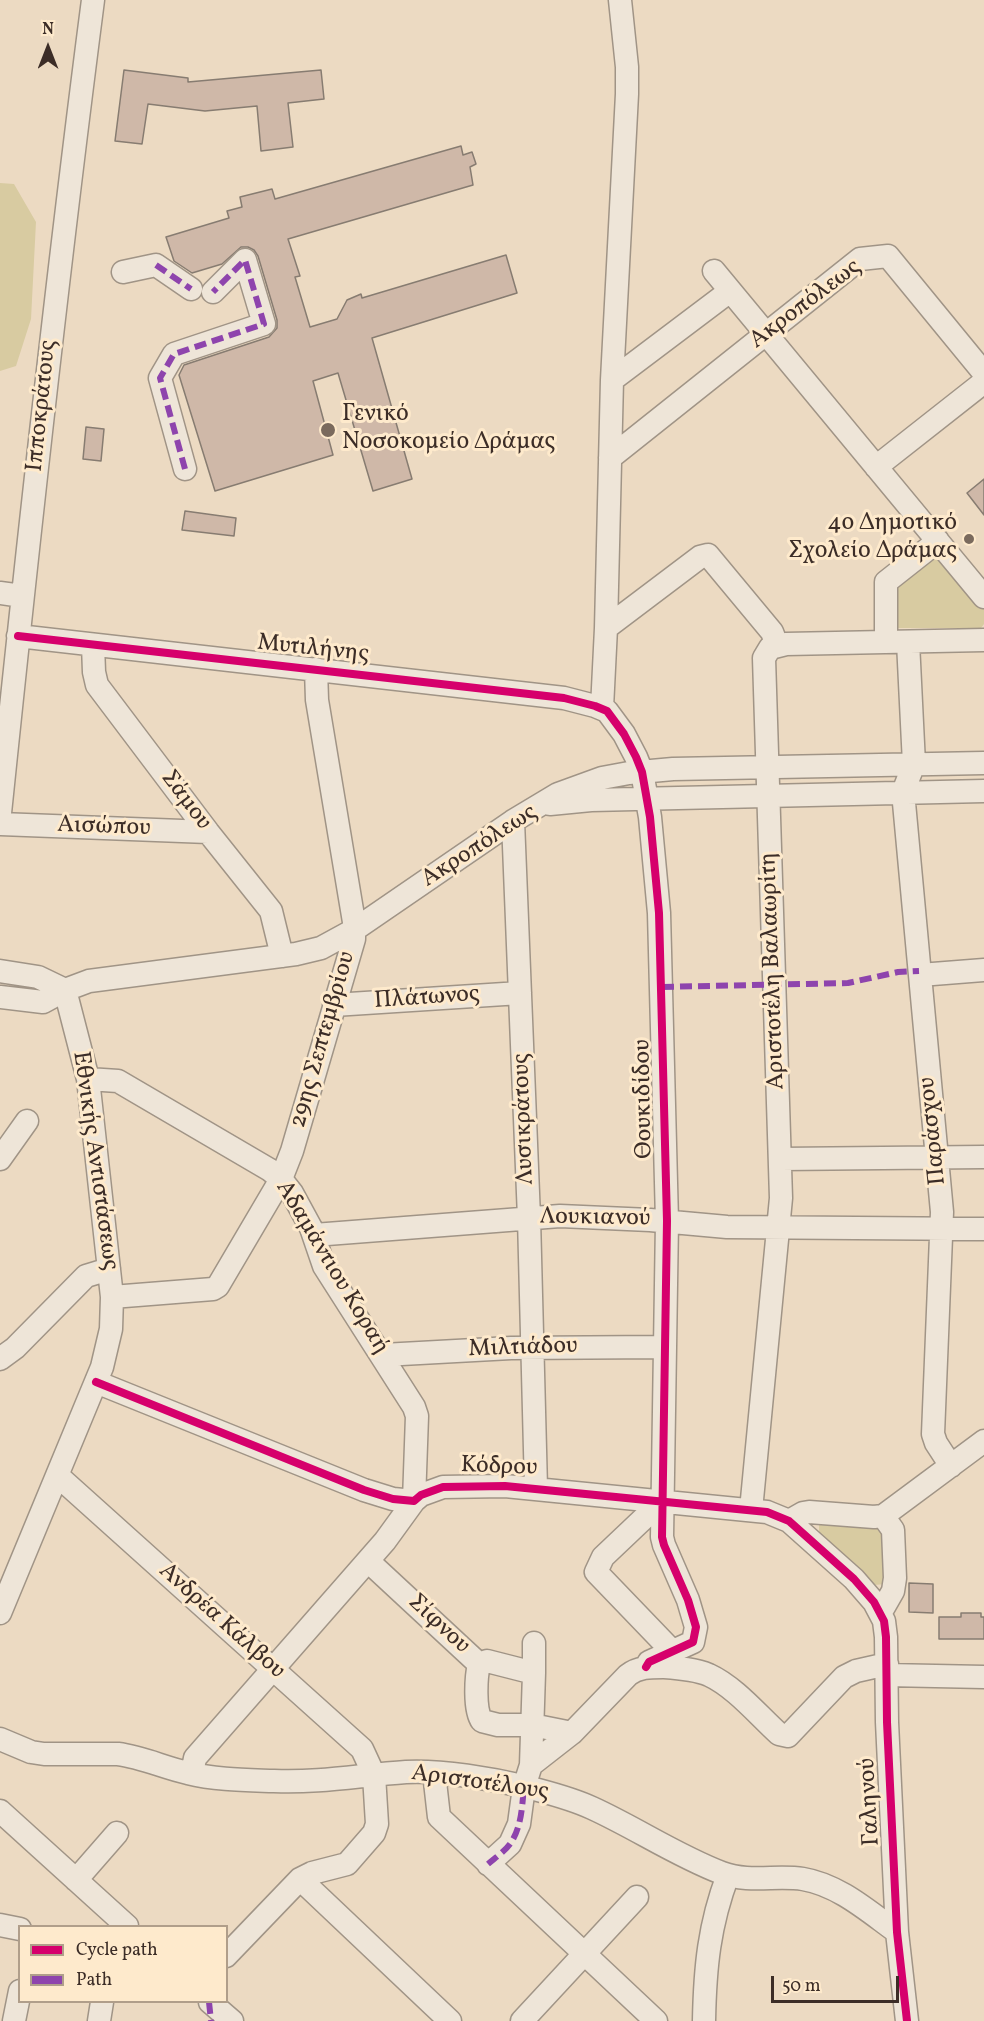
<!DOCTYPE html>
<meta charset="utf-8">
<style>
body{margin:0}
#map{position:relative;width:984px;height:2021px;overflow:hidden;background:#ecdac2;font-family:Vollkorn,serif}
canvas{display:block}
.legend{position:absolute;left:18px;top:1925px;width:210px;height:78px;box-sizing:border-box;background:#feeacc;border:2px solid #b09e8a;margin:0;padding:8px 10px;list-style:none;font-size:18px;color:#3c2d27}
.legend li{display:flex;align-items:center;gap:12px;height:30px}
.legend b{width:30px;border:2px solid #b09e8a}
.north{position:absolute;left:18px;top:18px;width:60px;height:60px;-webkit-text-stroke:4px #feeacc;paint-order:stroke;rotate:0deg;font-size:16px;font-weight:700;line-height:24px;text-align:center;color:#3c2d27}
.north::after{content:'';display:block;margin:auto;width:21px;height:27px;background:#3c2d27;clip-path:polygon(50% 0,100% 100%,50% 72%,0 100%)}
.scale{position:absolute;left:771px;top:1976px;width:128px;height:27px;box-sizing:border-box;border:3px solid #3c2d27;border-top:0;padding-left:8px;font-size:18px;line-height:21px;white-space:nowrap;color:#3c2d27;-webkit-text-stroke:4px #feeacc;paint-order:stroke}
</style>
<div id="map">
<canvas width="984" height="2021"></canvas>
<ul class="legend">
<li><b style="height:8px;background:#d6006c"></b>Cycle path</li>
<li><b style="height:8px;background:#8e44ad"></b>Path</li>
</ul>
<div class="north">N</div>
<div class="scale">50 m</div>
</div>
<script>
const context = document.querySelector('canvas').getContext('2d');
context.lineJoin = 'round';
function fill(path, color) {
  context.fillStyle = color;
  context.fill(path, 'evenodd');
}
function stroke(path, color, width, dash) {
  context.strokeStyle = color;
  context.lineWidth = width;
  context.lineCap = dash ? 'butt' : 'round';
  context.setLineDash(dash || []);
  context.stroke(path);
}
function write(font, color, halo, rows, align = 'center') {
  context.font = font + ' Vollkorn,serif';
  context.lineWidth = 6;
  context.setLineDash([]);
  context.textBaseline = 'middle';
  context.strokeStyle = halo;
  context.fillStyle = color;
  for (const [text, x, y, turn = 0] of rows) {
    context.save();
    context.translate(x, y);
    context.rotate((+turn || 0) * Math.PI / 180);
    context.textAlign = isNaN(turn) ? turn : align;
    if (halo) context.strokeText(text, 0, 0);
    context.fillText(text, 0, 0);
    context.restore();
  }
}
fill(new Path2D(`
 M0,183L14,184L36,222L31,319L16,366L0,371Z
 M936,552L984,604V624L981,628H897L896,583Z
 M819,1524L883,1527L886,1584L874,1585L819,1535Z`), '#d8cba1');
const building = new Path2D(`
 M124,70L188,78V82L321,70L324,99L288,103L293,147L261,151L257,106L205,111L148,104L142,144L115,141Z
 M461,146L463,155L472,152L476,164L470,167L473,185L288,239L300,276L295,277L310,327L337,319L347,300L361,294L362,298L506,255L517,293L372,338L412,479L373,491L338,373L313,381L333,455L215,491L179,375L184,365L269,337L277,328V320L258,256L254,250L248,247H241L222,264L192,273L174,261L166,237L229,218L227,211L242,207L240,197L272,189L275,199Z
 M86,427L104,429L101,461L83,459Z
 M984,479V515L967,493Z
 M185,511L236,518L234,536L182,530Z
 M909,1583L933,1584V1613L909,1612Z
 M961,1613H981V1617H984V1639H939V1617H961Z`);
fill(building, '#cfb8a8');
stroke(building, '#877c71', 1.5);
const minor = new Path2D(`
 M714,271L984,597
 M123,272L156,265L191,289
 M612,380L730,291
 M610,458L860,259L888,256L984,373
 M876,467L984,382
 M185,469L160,378L174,354L264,324L245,260L213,292
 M0,593L22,596
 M606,628L700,557L708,555L772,632L777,645
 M18,636L564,698L595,706L607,711L624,734L636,757L642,772L650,817L659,913L667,1221L662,1537L664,1545L688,1600L696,1627L693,1642L649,1662L646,1667
 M886,642V582L938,541
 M908,642L914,764L903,792L942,1212L933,1434L936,1443L951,1466
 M93,645L94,672L97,685L208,832L271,911L282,956
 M602,708L606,628L612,380L627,94V67L620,0
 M550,804L591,800L984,791
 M0,813C28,541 58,270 93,0
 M513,821L529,1218L536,1488
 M0,824L208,832
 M0,971L38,977L65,990
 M920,975L984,970
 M0,997L43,1002L65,990L89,981L296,954L321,948L354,930L513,821L558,794L602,778L629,773L673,769L984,763
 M334,1005L520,993
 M88,1079L118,1081L270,1170L281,1179L292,1193L311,1228L324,1266L414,1407L417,1416L414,1501L385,1541L195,1758L192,1774
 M0,1159L27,1121
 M781,1159L984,1157
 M314,1235L560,1216L650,1220L727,1227L984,1229
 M112,1297L213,1289L218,1286L281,1179L292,1151L354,939V922L317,700L316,669
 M383,1355L511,1348L664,1347
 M0,1359L15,1348L86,1276L109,1269
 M96,1382L364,1490L393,1499L414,1501L421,1495L443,1487L505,1486L767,1512L789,1521L854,1579L874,1602L884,1621L886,1637L887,1722L897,1932L907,2021
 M58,1476L362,1749L374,1775L377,1824L374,1833L347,1864L312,1873L300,1879L226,1956
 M661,1502L603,1557L596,1572L672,1651
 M751,1510L781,1198L764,658L770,648L786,644L984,640
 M789,1521L803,1513L809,1512L874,1517L883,1516L984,1441
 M368,1561L479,1664C476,1677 474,1710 482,1721L498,1725H532L572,1733
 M881,1612L893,1591L895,1578L893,1530L883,1516
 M0,1613L102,1367L111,1329L112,1297L88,1079L65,990
 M479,1664L487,1661L534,1673V1643
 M887,1675L984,1677
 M0,1739L31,1752L44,1754H118C142,1757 165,1768 188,1773C216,1780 246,1780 274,1781C319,1783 361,1775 406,1772C441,1770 493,1779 527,1787C549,1793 571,1798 592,1808C636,1828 677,1856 722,1873C749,1883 776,1875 803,1879C839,1885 869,1912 897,1932
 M531,1765L572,1733L628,1675C638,1667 650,1667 663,1667C678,1668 695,1669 709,1675C735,1687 758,1715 779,1734L788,1736L844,1677L856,1671L887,1664
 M434,1773L439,1817L656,2021
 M0,1811L127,1926
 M488,1864L510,1844L519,1824L524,1787L531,1765L534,1673
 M300,1879L450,2021
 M76,1880L117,1833
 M0,1925L20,1929
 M210,2002L232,2021
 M14,2021L20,1991
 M99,2021L102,2002
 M522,2021L637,1897
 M704,2021C705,1968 709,1925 728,1875`);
stroke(minor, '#a09486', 25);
stroke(minor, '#eee5d8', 22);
stroke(new Path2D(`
 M156,265L191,289
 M185,469L160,378L174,354L264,324L245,260L213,292
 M662,987L848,983L898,972L919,971
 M488,1864C495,1858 505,1851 510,1844C522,1827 522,1805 524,1787
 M209,2002L211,2021`), '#8e44ad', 6, [12, 6]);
stroke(new Path2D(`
 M18,636L564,698L595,706L607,711L624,734L636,757L642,772L650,817L659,913L667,1221L662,1537L664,1545L688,1600L696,1627L693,1642L649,1662L646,1667
 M96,1382L364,1490L393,1499L414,1501L421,1495L443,1487L505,1486L767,1512L789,1521L854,1579L874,1602L884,1621L886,1637L887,1722L897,1932L907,2021`), '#d6006c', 8);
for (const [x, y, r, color] of [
 [328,430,8,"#7a6a5d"],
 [969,539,6,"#7a6a5d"]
]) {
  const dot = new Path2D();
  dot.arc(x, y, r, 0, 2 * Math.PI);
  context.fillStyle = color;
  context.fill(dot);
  stroke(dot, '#feeacc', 2);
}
write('24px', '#3c2d27', '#feeacc', [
 ["Ακροπόλεως",806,305,-37],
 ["Ιπποκράτους",43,406,-84],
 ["Μυτιλήνης",313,650,6],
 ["Σάμου",185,801,53],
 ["Αισώπου",104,828,2],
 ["Ακροπόλεως",480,847,-33],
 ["Αριστοτέλη Βαλαωρίτη",774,971,-92],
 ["Πλάτωνος",427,999,-4],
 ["29ης Σεπτεμβρίου",324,1040,-74],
 ["Θουκιδίδου",645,1099,-91],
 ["Λυσικράτους",525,1119,-92],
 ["Παράσχου",934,1131,-96],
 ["Εθνικής Αντιστάσεως",94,1161,82],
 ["Λουκιανού",595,1219,1],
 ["Αδαμάντιου Κοραή",331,1268,59],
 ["Μιλτιάδου",523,1349,-2],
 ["Κόδρου",499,1468,2],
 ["Ανδρέα Κάλβου",221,1622,42],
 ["Σίφνου",438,1625,43],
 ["Αριστοτέλους",480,1784,8],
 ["Γαληνού",871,1802,-93]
]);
write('24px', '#3c2d27', '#feeacc', [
 ["Γενικό",342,416],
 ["Νοσοκομείο Δράμας",342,444],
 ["4ο Δημοτικό",957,525,"right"],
 ["Σχολείο Δράμας",957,553,"right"]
], 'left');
</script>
